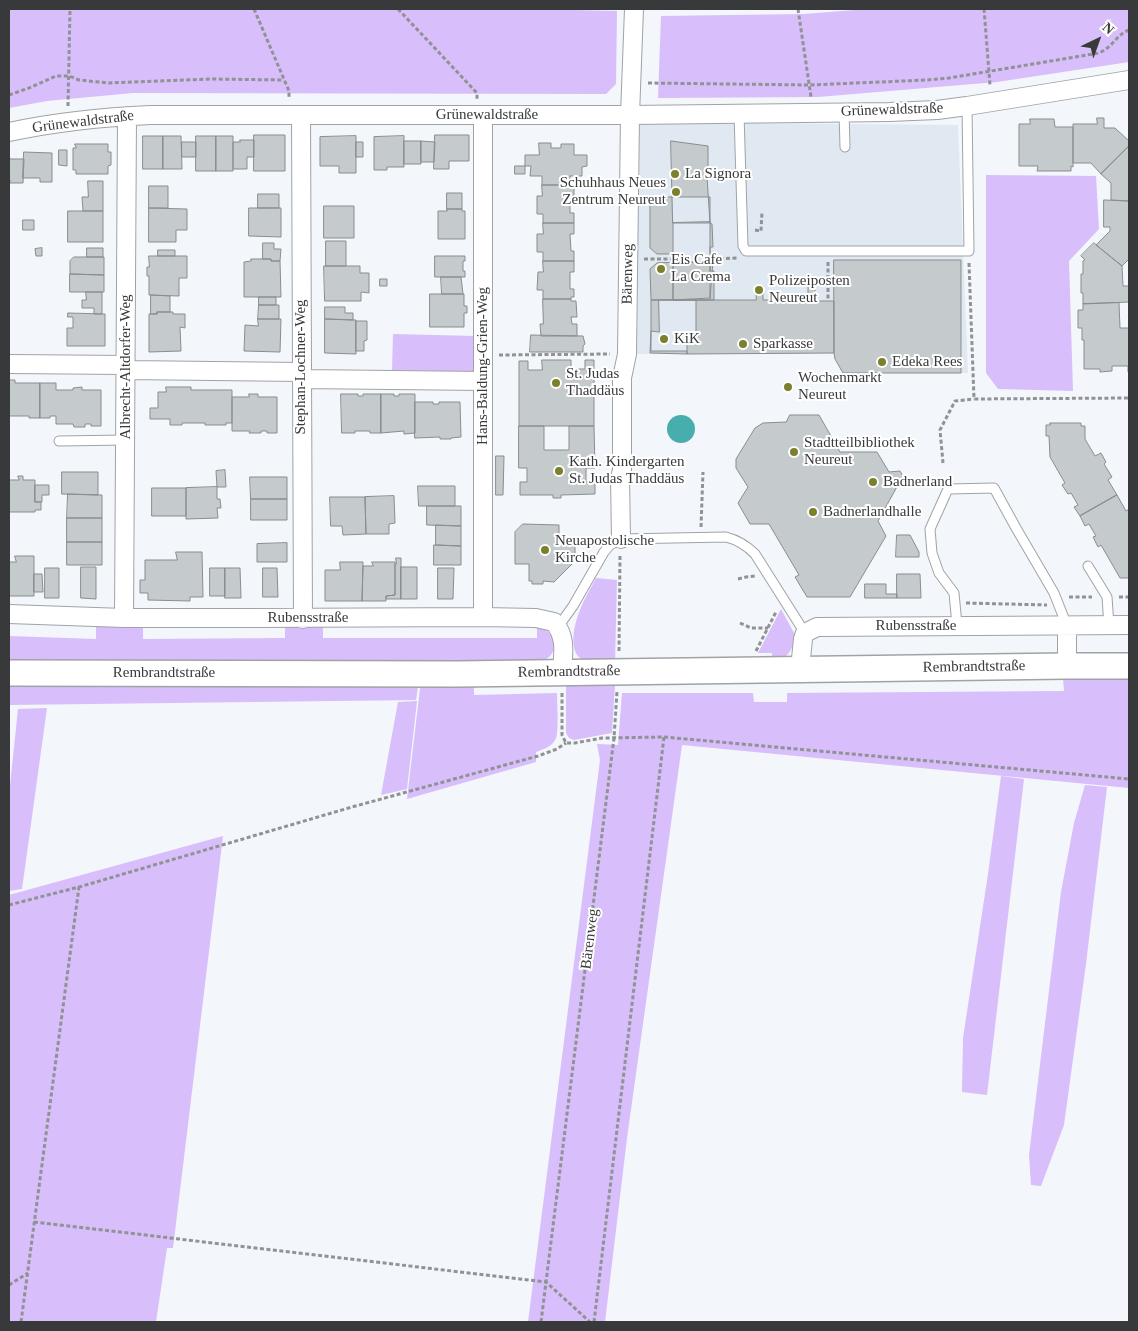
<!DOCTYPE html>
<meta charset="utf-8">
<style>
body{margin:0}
#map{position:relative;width:1138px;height:1331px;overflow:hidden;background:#f3f6fa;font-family:Georgia,serif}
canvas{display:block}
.frame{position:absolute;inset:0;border:10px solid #38393a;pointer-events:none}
.north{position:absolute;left:1073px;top:15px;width:50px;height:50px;-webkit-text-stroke:4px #fff;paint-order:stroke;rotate:42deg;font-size:14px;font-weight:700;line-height:20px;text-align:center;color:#38393a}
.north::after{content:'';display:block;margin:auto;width:18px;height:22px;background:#38393a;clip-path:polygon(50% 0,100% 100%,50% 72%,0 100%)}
</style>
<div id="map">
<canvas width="1138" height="1331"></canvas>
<div class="frame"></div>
<div class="north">N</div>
</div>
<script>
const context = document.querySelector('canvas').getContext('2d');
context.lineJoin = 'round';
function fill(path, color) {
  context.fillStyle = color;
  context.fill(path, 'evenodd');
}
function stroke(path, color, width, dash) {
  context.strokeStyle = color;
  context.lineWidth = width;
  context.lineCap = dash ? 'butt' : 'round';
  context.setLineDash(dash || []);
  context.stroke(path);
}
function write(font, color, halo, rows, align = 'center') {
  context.font = font + ' Georgia,serif';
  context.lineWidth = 4;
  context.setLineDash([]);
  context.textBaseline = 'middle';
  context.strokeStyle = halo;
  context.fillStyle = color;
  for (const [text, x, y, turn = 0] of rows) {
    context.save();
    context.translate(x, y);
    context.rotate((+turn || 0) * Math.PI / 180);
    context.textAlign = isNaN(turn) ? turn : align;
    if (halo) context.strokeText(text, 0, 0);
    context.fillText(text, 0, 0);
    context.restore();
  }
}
fill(new Path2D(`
 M638,122L958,125L968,373H843L835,359L834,353L637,354Z`), '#e0e9f1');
fill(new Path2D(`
 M9,9H532L617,11L616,84L606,94L133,93L47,101L9,108Z
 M867,9H1129V62L997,82L818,97L658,98L661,16L804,14Z
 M986,175L1096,176L1099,229L1069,261L1073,391L998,389L986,373Z
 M393,334L475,336L474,372L392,370Z
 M596,578L617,580L615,663C606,662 586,664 580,658C568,648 575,622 580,610C584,599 591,588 596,578Z
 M781,609L794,633C795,648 788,660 772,661V653H758Z
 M537,626C558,631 562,656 539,662L9,664V636L96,639V627H143V639L285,638V627H323V638H537Z
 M1063,678H1129V788L682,745L627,1138L605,1322H528L600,760L597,744L618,745L622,693H753L754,702H787V693L1064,691Z
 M419,680L416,700L9,705V683Z
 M421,680L474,681V695L557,693C557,702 559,731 556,738C553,747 543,749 536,752V762L407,799Z
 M611,680L615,685L612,733L574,740L569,738L566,733V682Z
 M417,701L407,789L381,795L398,702Z
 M47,708L22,889L9,891V795L18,709Z
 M1001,776L1024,779L987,1095L962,1092L963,1038L988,874Z
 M1085,785L1107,787L1086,964L1064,1125L1041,1186L1031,1185L1029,1155L1061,892L1074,823Z
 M223,836L173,1248H167L156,1322H9V895Z`), '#d8befa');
fill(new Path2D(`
 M667 429a14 14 0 1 1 28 0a14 14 0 1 1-28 0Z`), '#48adad');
const building = new Path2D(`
 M1097,118H1104V128H1115L1129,141V146L1101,174L1091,163H1073V124H1097Z
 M1030,119H1054L1055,127H1073V167L1071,166V171H1037L1038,166H1019V124H1030Z
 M254,135H285V171H254Z
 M435,135H469V161H449V169H434Z
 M143,136H163V169H143Z
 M163,136H181L182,169H163Z
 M196,136H216V171H196Z
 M216,136H233V171H216Z
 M356,136V173H339V166H320V137Z
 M404,136V167H387V170H374V137Z
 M240,140H254V157H247V169H233V142H240Z
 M404,141H421V164H404Z
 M421,141L435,142L434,162H421Z
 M671,141L708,146V171H713L712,178L707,177L710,223H673Z
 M182,142H196V157H182Z
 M356,142H363V157H356Z
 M539,143H551V148H561V144H574V155H587V166L582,167V176H570V185H542V176H530L531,166H525V155H539Z
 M75,144H108V152H111V165L108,166V174H76V170H73V148H76Z
 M1129,146V201L1111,200V183L1101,174Z
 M59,150H67V166L59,165Z
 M24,152L52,153V182H40V178H23Z
 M9,158H10V159H24L23,183H10V180H9Z
 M515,166H525V174H515Z
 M88,181H103V211H83L82,197H88Z
 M542,185H574V196H570V213H574V223H543V214H537V196H542Z
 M149,186H168V208H149Z
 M447,193H462V209H447Z
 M258,194H279V208H258Z
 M655,197H710V262L675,263V254H657L650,248V202Z
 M1104,200L1129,201V259L1122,266L1096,245L1110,231V227H1104Z
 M324,206H354V238H324Z
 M149,208L187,209V230H176V242H149Z
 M249,208H281V237L249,236Z
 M447,209H462V211H465V239H438V211H447Z
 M68,211H103V242H68Z
 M23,220H34V230H23Z
 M710,222V223L712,224L713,247H710V253L713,254V262L710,298L673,300V223Z
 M543,223H574V234H570L571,251H574V261H543V252H537V234H543Z
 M326,241H346V266H326Z
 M263,243H274V249H281L280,261H271V259H263Z
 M1094,243L1122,266L1123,286H1129V302L1083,304V293H1081V274H1083V261L1085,260L1081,256Z
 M42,248V256H36L35,249Z
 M87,248H103V257H87Z
 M158,250H175V256H158Z
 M149,256H187V278H179V296L149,295V276H147V267H149Z
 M435,256H465V261H463V271H465V277H435Z
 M74,257H104V275L70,274V261Z
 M251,259H271V261H280L281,297H244V262L251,261Z
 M834,260H961V373H843L835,359L834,353Z
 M543,261H574V272H570V289H574V297H571V299H543V290H537L538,272H543Z
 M710,262V300H651L650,269L657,263Z
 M710,262V271H714V300H673V263Z
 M324,266H360V273H369V293L361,292V301H325Z
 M70,274L104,275V292H70Z
 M441,277H461L463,294H442Z
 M380,279H387V286H380Z
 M756,286H763V300H808V286H815V301H834V353L687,354V351H651V300H756Z
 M86,292H102V314H94V308H82V300H86Z
 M430,294H464V306H467V313H464V327H430Z
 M151,295L170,296V312H157V314H151Z
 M259,297H276V305H259Z
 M543,299H571V301H576L577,317H571L572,324H577V336H541L540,324H543Z
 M659,300H696V337H687V354L650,353L651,331L659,332Z
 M1119,303L1120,328H1129V372H1128V366H1112V371L1100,372V369H1084V340H1082V328H1078V310H1083V304Z
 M259,305H279V319H258Z
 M325,307H345V313H353V320L325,319Z
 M157,312H173V314H185V328L180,327L181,351L149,352V314H157Z
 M68,313L105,314V346H67V328H73V317H68Z
 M258,319H281L280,352L244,351L245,325L258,326Z
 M325,319L356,320V354L325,353Z
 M356,321H367V340L364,341V351H356Z
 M531,335L583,336L585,344L583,346V352H530Z
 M542,360H571V369H585V360H594V426H519V361H528V370H542Z
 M9,380H15V383H40V418H29V416H9Z
 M40,383H56V390H73V388L82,387V390H101V426H91V424H85V427H74L73,424H56V416H50V418H40Z
 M166,387H191V390H232V423H226V425H205V423H182V425H170V419H150V408H158V392H166Z
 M249,394H258V397H277V433H267V431H261V433H249L250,431H232V397H249Z
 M341,394H358V396H363V394H381V433H370V431H355V433H342Z
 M381,394H394V396H399V394H415V433L404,434V431L381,433Z
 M415,402H433V404H439V402H460L461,437L451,438V439H440V437L415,438Z
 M790,415H819L840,452H877L889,472L900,471L903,476L878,521L886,536L850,597H807L795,577L799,575L769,524H750L738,503L748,487L736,468V459L755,428L763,423L786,422Z
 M1050,423H1081V426H1085V439L1095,456L1101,453L1106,462L1104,464L1112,477L1108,480L1117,495L1080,516L1074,507L1078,505L1071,493L1068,494L1062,485L1065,483L1050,457L1049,436H1046V425H1050Z
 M519,426H544V450H569V426H594L595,468H586V482H595V494L561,495V498H553V495H520V482H527V468H519Z
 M496,456H504L503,495H496Z
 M225,470L226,487H217L216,471Z
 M62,472H98V495L62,494Z
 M18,476H23V480H35V502H41V510H35V512H9V480H19Z
 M250,477H287V499H251Z
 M35,485H49V495H42V502H35Z
 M418,486H455V506H419Z
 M217,487V499H220L221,508H217L218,518L186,519V488Z
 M152,488H186V516H152Z
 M68,494L102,495V518H67Z
 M1117,495L1126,511L1129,509V578H1120L1101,545L1098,547L1093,537L1096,536L1089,524L1085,526L1080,516Z
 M394,496L395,523L389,524V534H366L365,497Z
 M330,497H365L366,534L343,535L342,526H331Z
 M251,499H287V520H251Z
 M427,506H461V526L427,525Z
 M67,518H102V542H67Z
 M523,524L559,525V538H575V561L554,582L543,581V584H532V581H529V564H515V532Z
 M436,525L461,526V546L436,545Z
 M897,535H910L919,552V557H896Z
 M67,542H102V565H67Z
 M287,543V562H257V544Z
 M434,545L461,546V565H434Z
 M176,552H202L203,597H190V601L148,600V593H140V580H145V560H177Z
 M15,556H34V596H9V562H16Z
 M396,558H401V599H386V596L395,595V564H396Z
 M340,562H363L362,601H325V570H340Z
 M372,562H395V595L386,596V601H362L363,566H373Z
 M81,567H96V599L81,598Z
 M401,567H417V599H401Z
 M45,568H59V598H45Z
 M210,568H225V596H210Z
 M225,568H240L241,598H225Z
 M263,568H277L278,597H263Z
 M438,568H454L453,599H438Z
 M34,574H42L43,592H34Z
 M897,574H920L921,598H897Z
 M865,584H886V594H897V598H865Z`);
fill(building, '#c5cacc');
stroke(building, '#898d8f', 1);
const lane = new Path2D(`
 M844,112L845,147
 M739,114L743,246L746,251H969L967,106
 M59,441L126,440
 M1088,566L1107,597L1109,626
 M957,625L954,593L939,573L932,553L930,529L948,489L994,488L1016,528L1054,593L1067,626
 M558,627L573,606L604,552L610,545L621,539L726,537C738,540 746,545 755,554L805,633`);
const street = new Path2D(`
 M301,115C301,283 302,451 303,619
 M9,132C56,122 103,117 151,115H630L889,112L937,110L967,106L1129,80
 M9,364L126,365
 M126,370L302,372
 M302,379L483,381
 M621,539L620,477L622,471V378L627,354L630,115L634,9
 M9,614L124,618H255L483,617L536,618L554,622C567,638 563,653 562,673
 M483,617V115
 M124,618L127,116
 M1067,626V666
 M800,669L803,639L805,633L817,627L1129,625`);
const secondary = new Path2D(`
 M9,673L457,674L1067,666H1129`);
stroke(lane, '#a0a3a6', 11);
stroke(street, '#a0a3a6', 20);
stroke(secondary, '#a0a3a6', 28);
stroke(new Path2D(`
 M254,9L289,91V99
 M398,9L477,93V100
 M798,9L811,97
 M984,9L990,85
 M648,83L809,85L927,80L949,78L1099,53C1113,47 1117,34 1129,30
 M9,95L29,88L56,76H69L79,80L109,83L211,79L284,80
 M68,106L70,9
 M713,173L730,172
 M755,230L761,231L762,212
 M644,259H673
 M713,259L737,258
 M828,262V301
 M969,263L974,399L1129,398
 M499,355L610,354
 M943,463L940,430L955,401L974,399
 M701,527L703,472
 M738,579L746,577L755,576
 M1069,597H1092
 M1119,597H1129
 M966,603L1047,605
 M740,623L751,628H768
 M619,651L620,555
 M756,651L776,612
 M562,693V735L566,743H575L602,738L664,737L1129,779
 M9,905L79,887L352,807L538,756L557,749L566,743
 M34,1222L546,1282L590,1322
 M9,1285L28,1273
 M21,1322L79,887
 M541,1322L614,738L617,692
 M594,1322L664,737`), '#909295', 3, [4, 2.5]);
stroke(lane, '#fff', 9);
stroke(street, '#fff', 18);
stroke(secondary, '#fff', 25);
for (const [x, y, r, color] of [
 [675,174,5,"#7a802b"],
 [676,192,5,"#7a802b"],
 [661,269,5,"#7a802b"],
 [759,290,5,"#7a802b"],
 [664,339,5,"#7a802b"],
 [743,344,5,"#7a802b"],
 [882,362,5,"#7a802b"],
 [556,383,5,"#7a802b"],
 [788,387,5,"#7a802b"],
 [794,452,5,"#7a802b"],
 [559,471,5,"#7a802b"],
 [873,482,5,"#7a802b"],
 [813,512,5,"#7a802b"],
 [545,550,5,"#7a802b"]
]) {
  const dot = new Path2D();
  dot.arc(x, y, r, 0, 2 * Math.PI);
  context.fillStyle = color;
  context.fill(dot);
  stroke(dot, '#fff', 2);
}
write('15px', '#38393a', '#fff', [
 ["Grünewaldstraße",892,110,-2],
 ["Grünewaldstraße",487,115],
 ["Grünewaldstraße",83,122,-7],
 ["Bärenweg",628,274,-89],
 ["Hans-Baldung-Grien-Weg",483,366,-90],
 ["Albrecht-Altdorfer-Weg",126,367,-90],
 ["Stephan-Lochner-Weg",301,367,-90],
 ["Rubensstraße",308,618],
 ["Rubensstraße",916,626],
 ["Rembrandtstraße",974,667,-1],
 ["Rembrandtstraße",569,672,-1],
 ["Rembrandtstraße",164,673],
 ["Bärenweg",590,939,-83]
]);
write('15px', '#38393a', '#fff', [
 ["La Signora",685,174],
 ["Schuhhaus Neues",666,183,"right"],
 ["Zentrum Neureut",666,200,"right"],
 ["Eis Cafe",671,260],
 ["La Crema",671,277],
 ["Polizeiposten",769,281],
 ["Neureut",769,298],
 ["KiK",674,339],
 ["Sparkasse",753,344],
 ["Edeka Rees",892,362],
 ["St. Judas",566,374],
 ["Thaddäus",566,391],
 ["Wochenmarkt",798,378],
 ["Neureut",798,395],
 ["Stadtteilbibliothek",804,443],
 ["Neureut",804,460],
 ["Kath. Kindergarten",569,462],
 ["St. Judas Thaddäus",569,479],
 ["Badnerland",883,482],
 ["Badnerlandhalle",823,512],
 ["Neuapostolische",555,541],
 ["Kirche",555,558]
], 'left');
</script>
